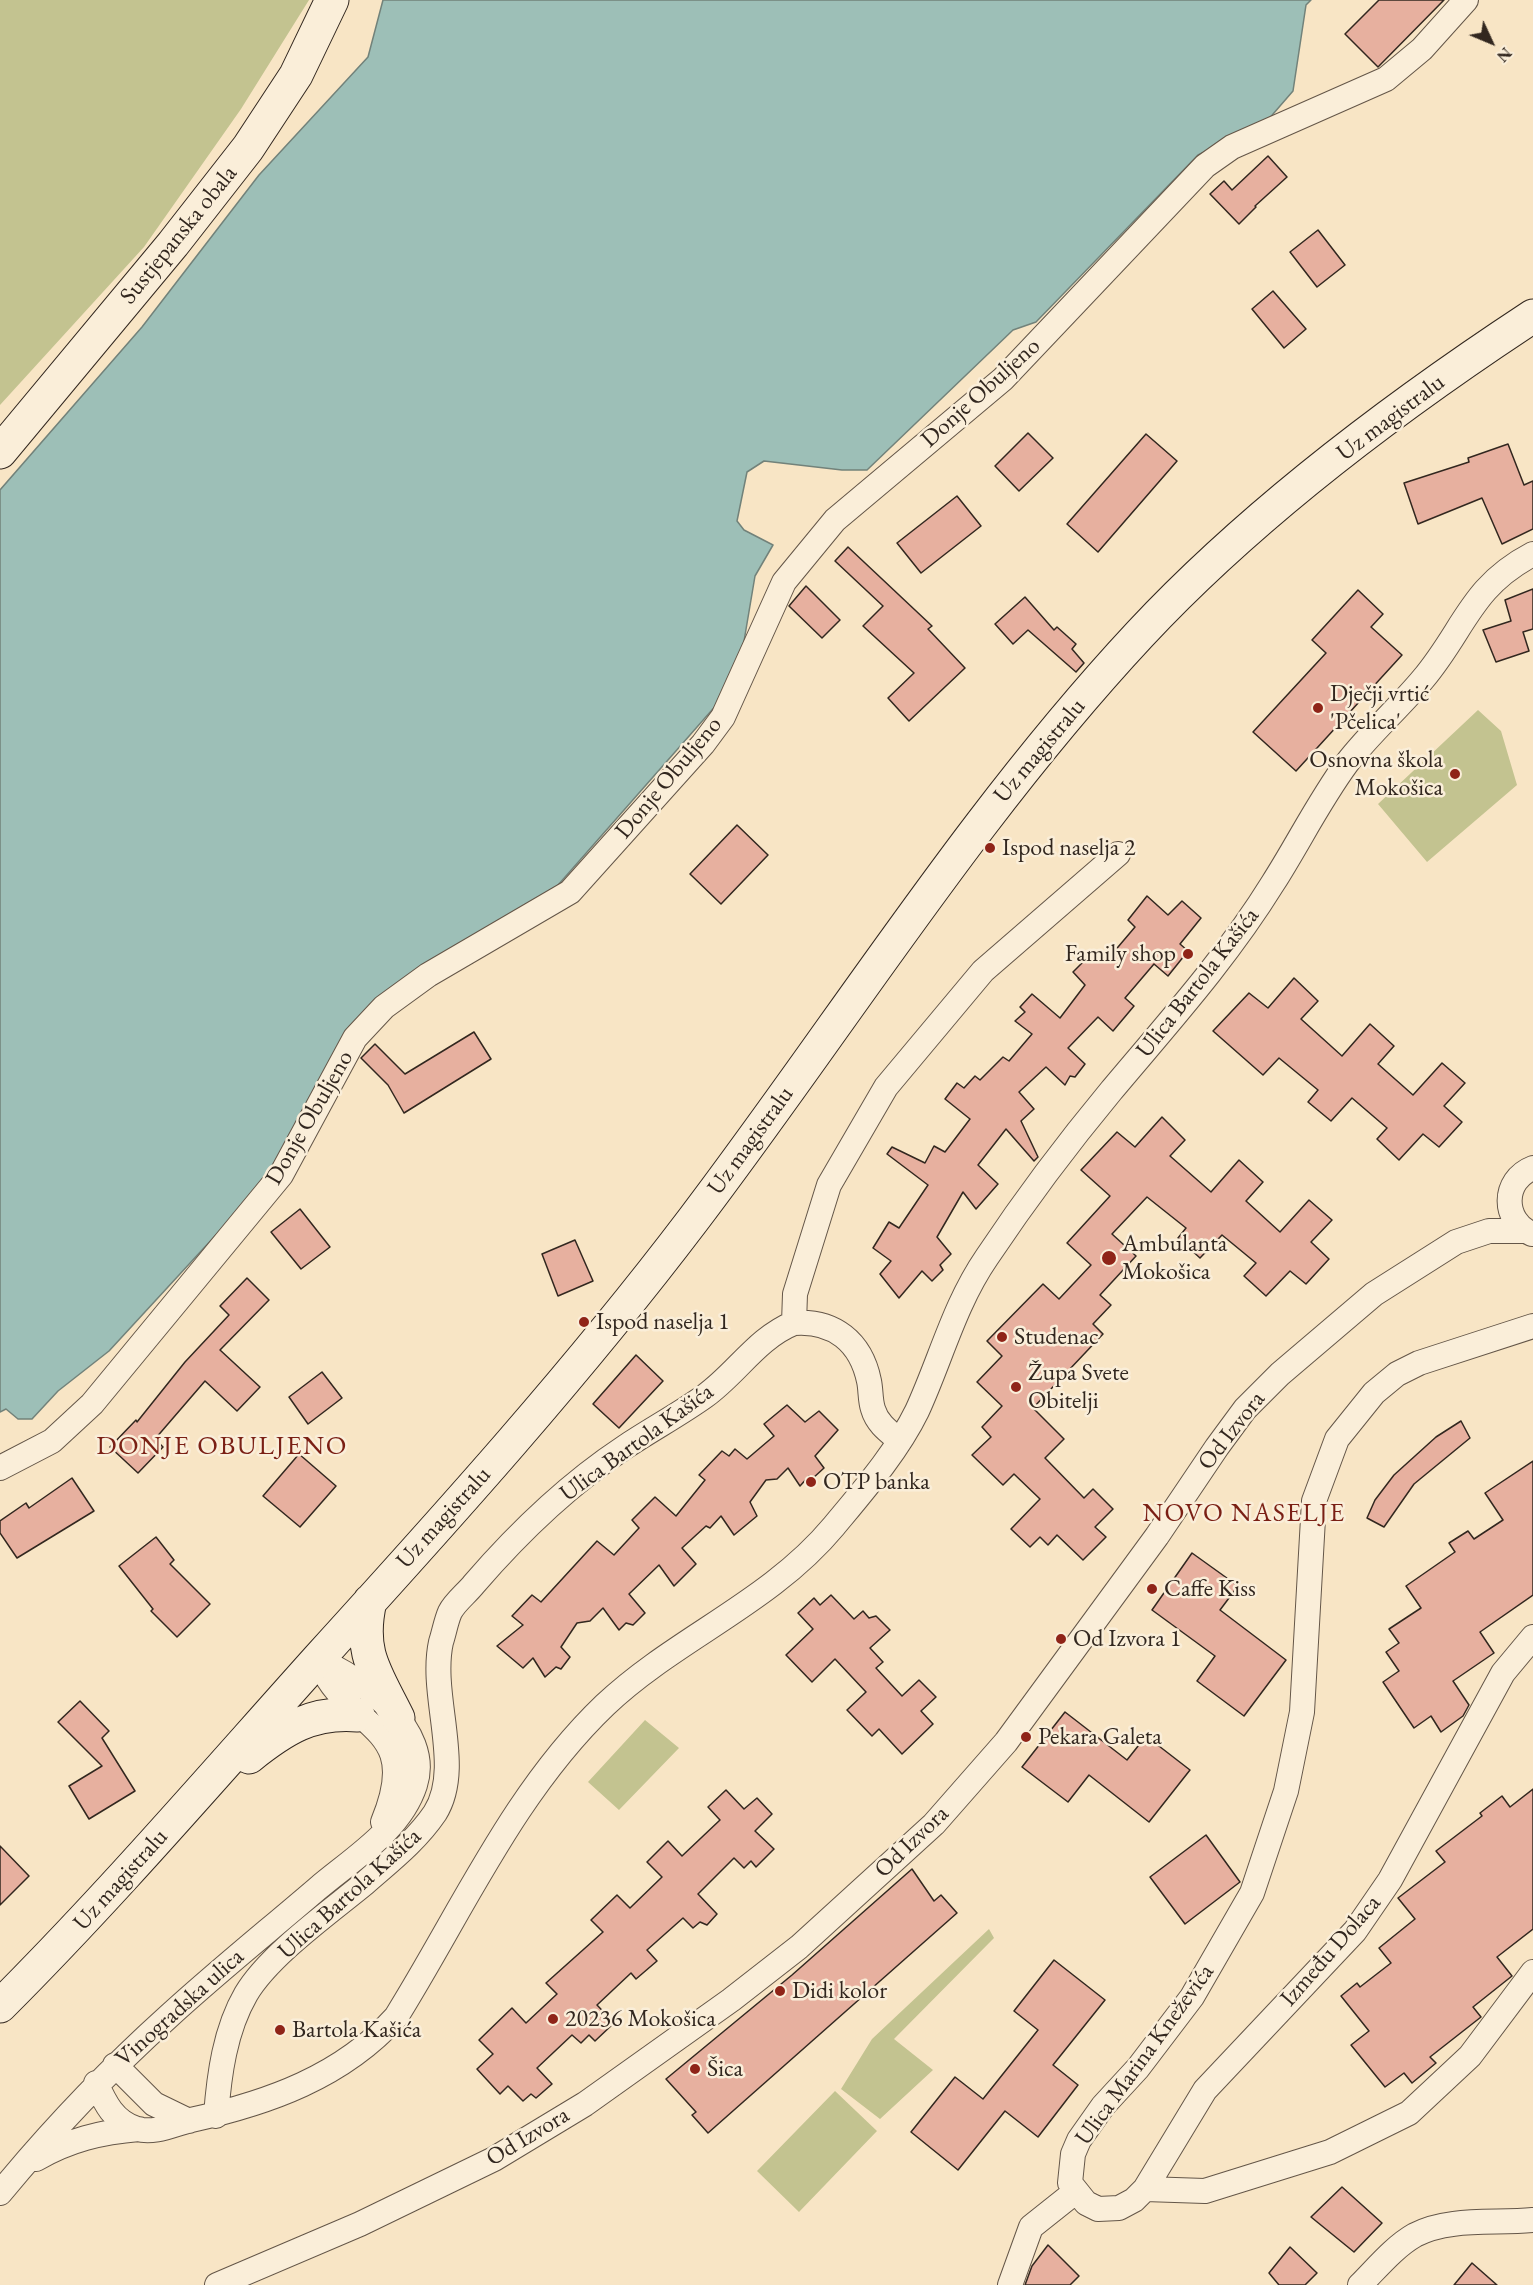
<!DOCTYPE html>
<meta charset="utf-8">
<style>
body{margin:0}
#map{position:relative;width:1533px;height:2285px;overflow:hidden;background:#f8e5c5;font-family:"EB Garamond",serif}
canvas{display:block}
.north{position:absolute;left:1461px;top:12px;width:60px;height:60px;-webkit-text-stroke:4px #faeed9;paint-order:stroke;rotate:134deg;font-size:16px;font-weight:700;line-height:24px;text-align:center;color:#32271f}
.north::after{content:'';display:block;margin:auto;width:21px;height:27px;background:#32271f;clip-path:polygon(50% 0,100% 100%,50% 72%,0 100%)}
</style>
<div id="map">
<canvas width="1533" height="2285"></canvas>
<div class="north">N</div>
</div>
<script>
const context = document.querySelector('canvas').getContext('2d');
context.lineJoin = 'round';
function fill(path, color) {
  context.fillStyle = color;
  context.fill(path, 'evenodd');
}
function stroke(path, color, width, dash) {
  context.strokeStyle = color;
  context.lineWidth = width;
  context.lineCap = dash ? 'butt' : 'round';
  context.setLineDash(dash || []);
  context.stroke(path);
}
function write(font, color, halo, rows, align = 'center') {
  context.font = font + ' "EB Garamond",serif';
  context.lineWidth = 5;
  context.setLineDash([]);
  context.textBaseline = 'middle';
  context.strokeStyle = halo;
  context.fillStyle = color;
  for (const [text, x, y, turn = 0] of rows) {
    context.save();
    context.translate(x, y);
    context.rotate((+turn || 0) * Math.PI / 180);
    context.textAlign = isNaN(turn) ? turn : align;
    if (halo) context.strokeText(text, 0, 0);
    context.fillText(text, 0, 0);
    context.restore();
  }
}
fill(new Path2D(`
 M0,0H309L241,109L144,247L0,405Z
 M1478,710L1501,731L1517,785L1427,862L1378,804Z
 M645,1720L679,1748L619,1810L588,1782Z
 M989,1929L994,1938L894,2039L933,2070L880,2119L841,2089L872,2039Z
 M835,2091L877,2131L799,2212L757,2171Z`), '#c3c390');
const water = new Path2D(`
 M383,0H1311L1306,5L1293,91L1267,121L1198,155L1036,322L1013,330L867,470H842L764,461L747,472L737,521L744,530L773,545L755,576L741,659L719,702L544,901L379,1001L273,1173L109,1351L58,1391L32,1419H18L6,1409L0,1412V490L142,327L259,175L368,57Z`);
fill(water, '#9dbfb7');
stroke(water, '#72827a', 1.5);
const building = new Path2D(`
 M1379,0H1444L1378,67L1345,34Z
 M1268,156L1287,177L1255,206L1256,207L1239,224L1210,194L1224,181L1232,190Z
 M1318,230L1345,265L1317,287L1290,252Z
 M1273,291L1306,329L1284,348L1252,309Z
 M1028,433L1053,458L1019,491L995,466Z
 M1146,434L1177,461L1098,552L1067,524Z
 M1508,444L1524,485L1533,481V529L1502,544L1482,498L1418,524L1404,483L1469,462L1468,458Z
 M957,496L981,526L921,573L897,543Z
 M848,547L932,626L928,629L965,668L909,721L888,698L914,673L863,626L883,606L835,561Z
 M806,586L840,620L822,638L789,606Z
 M1533,589V629L1523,632L1529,651L1496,662L1483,630L1511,621L1505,600Z
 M1358,590L1383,614L1371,627L1402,655L1296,771L1253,732L1326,653L1312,640Z
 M1025,597L1054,630L1057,627L1076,644L1072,649L1084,663L1076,672L1028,630L1013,644L995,624Z
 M737,825L768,855L721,904L690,874Z
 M1147,896L1168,915L1182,901L1201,918L1180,944L1188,951L1168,976L1154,964L1125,998L1134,1006L1113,1031L1098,1017L1068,1048L1085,1064L1075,1077L1070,1076L1065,1085L1046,1067L1019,1092L1034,1109L1021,1121L1038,1157L1034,1161L1006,1129L978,1165L998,1184L976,1209L963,1192L937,1237L951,1254L940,1265L943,1270L932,1281L922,1271L899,1298L880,1274L891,1261L873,1248L889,1222L899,1228L928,1185L887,1154L892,1147L925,1163L934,1146L945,1152L970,1119L945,1099L957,1083L964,1088L975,1076L980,1080L1003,1057L1009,1061L1032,1034L1015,1021L1025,1012L1020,1007L1032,994L1060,1018L1085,985L1073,972L1094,951L1107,960L1135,927L1128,920Z
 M1294,978L1318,1001L1301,1019L1342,1056L1370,1024L1394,1046L1378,1064L1413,1095L1442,1063L1465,1083L1444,1106L1462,1122L1439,1147L1423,1134L1399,1160L1377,1139L1387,1128L1352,1098L1331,1121L1308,1102L1318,1090L1279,1058L1263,1075L1213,1031L1249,993L1268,1008Z
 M474,1032L491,1059L404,1113L388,1085L361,1058L375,1044L405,1074Z
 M1162,1117L1185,1140L1170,1156L1211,1192L1239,1160L1263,1182L1246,1201L1280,1232L1309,1200L1332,1220L1311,1242L1329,1259L1306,1284L1290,1271L1266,1296L1244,1276L1256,1263L1222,1235L1200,1258L1178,1238L1186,1228L1147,1197L1112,1234L1136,1256L1100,1295L1111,1305L1093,1324L1103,1334L1033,1408L1064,1439L1045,1458L1084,1498L1093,1489L1113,1509L1095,1527L1106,1537L1083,1560L1057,1535L1048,1545L1040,1537L1030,1547L1011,1529L1040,1499L1014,1474L1003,1485L972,1455L991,1437L982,1427L1002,1406L977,1382L1002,1356L987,1341L1043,1284L1059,1299L1091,1265L1067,1243L1110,1196L1081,1170L1117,1132L1135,1147Z
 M300,1209L330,1247L301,1269L271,1232Z
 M575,1240L593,1281L558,1296L542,1254Z
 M247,1278L269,1300L220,1350L260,1387L237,1411L205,1381L155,1439L163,1447L138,1473L110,1447L136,1420L137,1422L185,1362L229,1315L220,1306Z
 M636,1355L663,1381L619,1428L593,1404Z
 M322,1372L342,1398L308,1424L289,1397Z
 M787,1405L805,1422L819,1411L838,1430L815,1456L824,1468L812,1479L809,1476L800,1486L788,1468L777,1479L766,1480L750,1502L757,1516L734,1535L721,1516L710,1528L706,1526L682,1548L696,1564L674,1586L659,1565L629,1594L645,1613L633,1625L626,1623L619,1630L603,1608L590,1621L577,1623L561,1647L570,1657L561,1669L556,1667L545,1677L533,1658L523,1668L497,1646L523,1625L512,1616L532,1595L541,1602L597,1541L614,1555L639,1528L632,1520L655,1497L676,1516L705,1480L699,1475L722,1451L729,1456L735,1449L747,1459L774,1436L764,1424Z
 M1461,1421L1470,1438L1414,1484L1384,1527L1367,1518L1375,1500L1394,1475L1436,1437Z
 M299,1454L336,1486L300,1527L263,1496Z
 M1533,1461V1595L1480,1632L1494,1653L1453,1681L1469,1705L1463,1716L1441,1732L1431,1716L1414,1728L1383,1682L1399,1671L1386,1652L1399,1643L1389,1629L1421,1608L1406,1586L1455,1552L1449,1543L1468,1531L1474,1539L1503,1520L1485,1493Z
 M72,1478L94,1511L17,1558L0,1533V1521L26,1503L29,1508Z
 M156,1537L174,1560L170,1564L210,1604L177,1637L151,1611L153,1609L119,1566Z
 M1192,1553L1238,1586L1220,1610L1286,1660L1244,1716L1197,1681L1215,1656L1152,1610Z
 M831,1595L854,1619L863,1611L869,1618L876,1616L890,1630L870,1648L883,1662L876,1668L902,1696L919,1680L936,1697L921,1711L933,1724L902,1754L879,1729L872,1736L847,1710L866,1692L835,1659L812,1682L786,1655L813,1629L798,1613L814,1598L820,1605Z
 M80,1701L109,1731L102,1738L135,1791L89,1819L69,1786L102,1766L58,1722Z
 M1065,1712L1127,1760L1146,1736L1190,1770L1149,1822L1089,1775L1068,1802L1022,1767Z
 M1533,1789V1929L1497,1957L1512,1976L1473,2007L1481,2017L1430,2057L1436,2063L1412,2083L1404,2073L1385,2087L1351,2045L1369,2031L1341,1996L1357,1983L1360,1987L1391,1963L1379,1948L1415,1919L1398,1898L1445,1862L1436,1851L1482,1816L1480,1813L1502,1796L1510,1807Z
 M726,1790L744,1809L757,1798L772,1814L755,1831L774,1849L756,1867L751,1861L744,1868L734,1858L698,1894L717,1914L707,1925L700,1922L693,1928L683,1918L647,1950L657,1961L636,1979L631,1973L597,2005L614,2023L595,2041L589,2035L581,2043L572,2035L537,2068L552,2084L536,2098L531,2094L523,2101L508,2086L500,2094L477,2069L493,2054L479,2040L512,2008L526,2023L557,1994L546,1983L603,1932L591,1920L617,1895L630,1908L662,1877L647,1862L668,1841L682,1856L720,1820L708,1807Z
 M1206,1835L1240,1882L1185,1924L1150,1877Z
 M0,1846L29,1876L0,1905Z
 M912,1869L934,1901L941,1895L957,1913L708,2133L692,2115L696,2112L666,2079L792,1975Z
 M1054,1960L1105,2000L1053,2065L1078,2085L1038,2137L1005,2111L958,2170L911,2132L955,2077L983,2099L1038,2030L1014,2011Z
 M1342,2187L1382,2223L1354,2252L1311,2217Z
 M1048,2245L1079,2276L1070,2285H1025L1032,2266Z
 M1290,2247L1317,2273L1305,2285H1279L1269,2273Z
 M1472,2263L1497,2285H1454Z`);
fill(building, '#e7b09f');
stroke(building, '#32271f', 1.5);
const street = new Path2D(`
 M1532,1234C1502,1221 1502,1180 1533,1168
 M1533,1326L1419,1363L1397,1374L1374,1393L1337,1439L1314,1501L1302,1712L1286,1791L1252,1893L1192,1997L1138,2068L1103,2106L1079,2140L1073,2154L1070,2183L1086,2203L1098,2209L1119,2208L1134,2200L1145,2189L1205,2090L1355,1931L1390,1880L1503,1673L1533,1637
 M899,1440C888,1431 877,1423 873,1409C870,1400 871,1390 869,1381C861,1342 834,1320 794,1323L795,1294L829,1185L886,1087L983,971L1118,854
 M0,1468L52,1441L92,1404L281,1175L355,1038L384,1007L428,975L570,892L703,744L723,717L784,582L835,520L1003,379L1205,166L1232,147L1386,79L1422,49L1466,0
 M318,1660C350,1734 424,1723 383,1822
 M115,2065L154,2104L189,2121
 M96,2083C105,2103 114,2122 137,2129C155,2134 174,2124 191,2120C268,2103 342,2077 396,2017C462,1911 514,1792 605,1705C676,1638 770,1603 834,1526C863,1491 897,1452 917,1411C941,1359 954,1305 987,1257C1025,1200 1067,1144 1111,1091C1168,1023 1226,959 1273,883C1298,844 1319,801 1347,763C1370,733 1399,708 1423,679C1465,629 1470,587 1533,554
 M216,2116C219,2075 225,2030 246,1994C269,1955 330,1912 365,1883C390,1861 416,1841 435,1813C464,1767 429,1696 441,1642C444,1633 446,1621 450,1612C455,1602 467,1593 474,1584C518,1533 569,1484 625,1447C652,1429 680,1414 705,1396C737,1373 757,1338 794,1323
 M36,2159C69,2140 101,2132 139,2129
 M1145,2189L1205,2191L1330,2152L1409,2113L1470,2056L1533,1972
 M0,2193C52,2130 108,2071 169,2016C217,1972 268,1931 317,1889C352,1859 400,1831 415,1785C433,1730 361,1677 318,1660
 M217,2285L360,2224L494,2159L585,2104L731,2000L799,1947L934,1824L1006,1742L1157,1536L1217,1447L1245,1409L1280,1374L1374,1294L1456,1242L1489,1231H1525
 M1010,2285L1031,2227L1075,2192
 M1360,2285C1377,2268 1394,2247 1415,2235C1449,2217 1495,2224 1533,2220`);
const secondary = new Path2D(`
 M0,452L173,244L248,148L296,75L332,0
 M370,1601C358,1653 376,1673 398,1718
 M249,1757C284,1729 312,1711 358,1715
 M0,2006C111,1895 214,1775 319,1658C448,1516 577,1373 693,1220C841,1025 972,814 1140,634C1252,514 1396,406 1533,316`);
stroke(street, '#645648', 26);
stroke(secondary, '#32271f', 35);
stroke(street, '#faeed9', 24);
stroke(secondary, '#faeed9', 33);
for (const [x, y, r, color] of [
 [1318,708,6,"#8f2418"],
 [1455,774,6,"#8f2418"],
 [990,848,6,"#8f2418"],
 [1188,954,6,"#8f2418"],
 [1109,1258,8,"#8f2418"],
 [584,1322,6,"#8f2418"],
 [1002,1337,6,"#8f2418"],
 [1016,1387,6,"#8f2418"],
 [811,1482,6,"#8f2418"],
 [1152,1589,6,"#8f2418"],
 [1061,1639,6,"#8f2418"],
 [1026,1737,6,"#8f2418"],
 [780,1991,6,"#8f2418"],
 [553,2019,6,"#8f2418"],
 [280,2030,6,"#8f2418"],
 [695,2069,6,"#8f2418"]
]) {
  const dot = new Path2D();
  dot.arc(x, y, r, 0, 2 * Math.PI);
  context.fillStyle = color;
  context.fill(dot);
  stroke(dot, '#faeed9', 2);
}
write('24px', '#32271f', '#faeed9', [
 ["Sustjepanska obala",179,235,-51],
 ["Donje Obuljeno",981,393,-42],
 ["Uz magistralu",1391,418,-37],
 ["Uz magistralu",1040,751,-50],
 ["Donje Obuljeno",669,778,-50],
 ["Ulica Bartola Kašića",1198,983,-52],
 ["Donje Obuljeno",310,1118,-60],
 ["Uz magistralu",751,1141,-54],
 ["Od Izvora",1232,1431,-52],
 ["Ulica Bartola Kašića",637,1443,-36],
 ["Uz magistralu",444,1518,-48],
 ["Od Izvora",912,1842,-44],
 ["Uz magistralu",121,1880,-48],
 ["Ulica Bartola Kašića",350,1894,-42],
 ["Između Dolaca",1331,1951,-49],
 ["Vinogradska ulica",180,2008,-42],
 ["Ulica Marina Kneževića",1145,2055,-54],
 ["Od Izvora",528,2137,-31]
]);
write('24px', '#32271f', '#faeed9', [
 ["Dječji vrtić",1330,694],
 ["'Pčelica'",1330,722],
 ["Osnovna škola",1443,760,"right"],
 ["Mokošica",1443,788,"right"],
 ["Ispod naselja 2",1002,848],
 ["Family shop",1176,954,"right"],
 ["Ambulanta",1122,1244],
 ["Mokošica",1122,1272],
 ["Ispod naselja 1",596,1322],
 ["Studenac",1014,1337],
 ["Župa Svete",1028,1373],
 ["Obitelji",1028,1401],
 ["OTP banka",823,1482],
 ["Caffe Kiss",1164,1589],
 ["Od Izvora 1",1073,1639],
 ["Pekara Galeta",1038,1737],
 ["Didi kolor",792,1991],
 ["20236 Mokošica",565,2019],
 ["Bartola Kašića",292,2030],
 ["Šica",707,2069]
], 'left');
context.letterSpacing = '1.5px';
write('26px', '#7a1f14', '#faeed9', [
 ["NOVO NASELJE",1244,1514]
]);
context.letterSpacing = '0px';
context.letterSpacing = '1.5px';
write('27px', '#7a1f14', '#faeed9', [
 ["DONJE OBULJENO",222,1447]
]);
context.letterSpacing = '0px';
</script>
